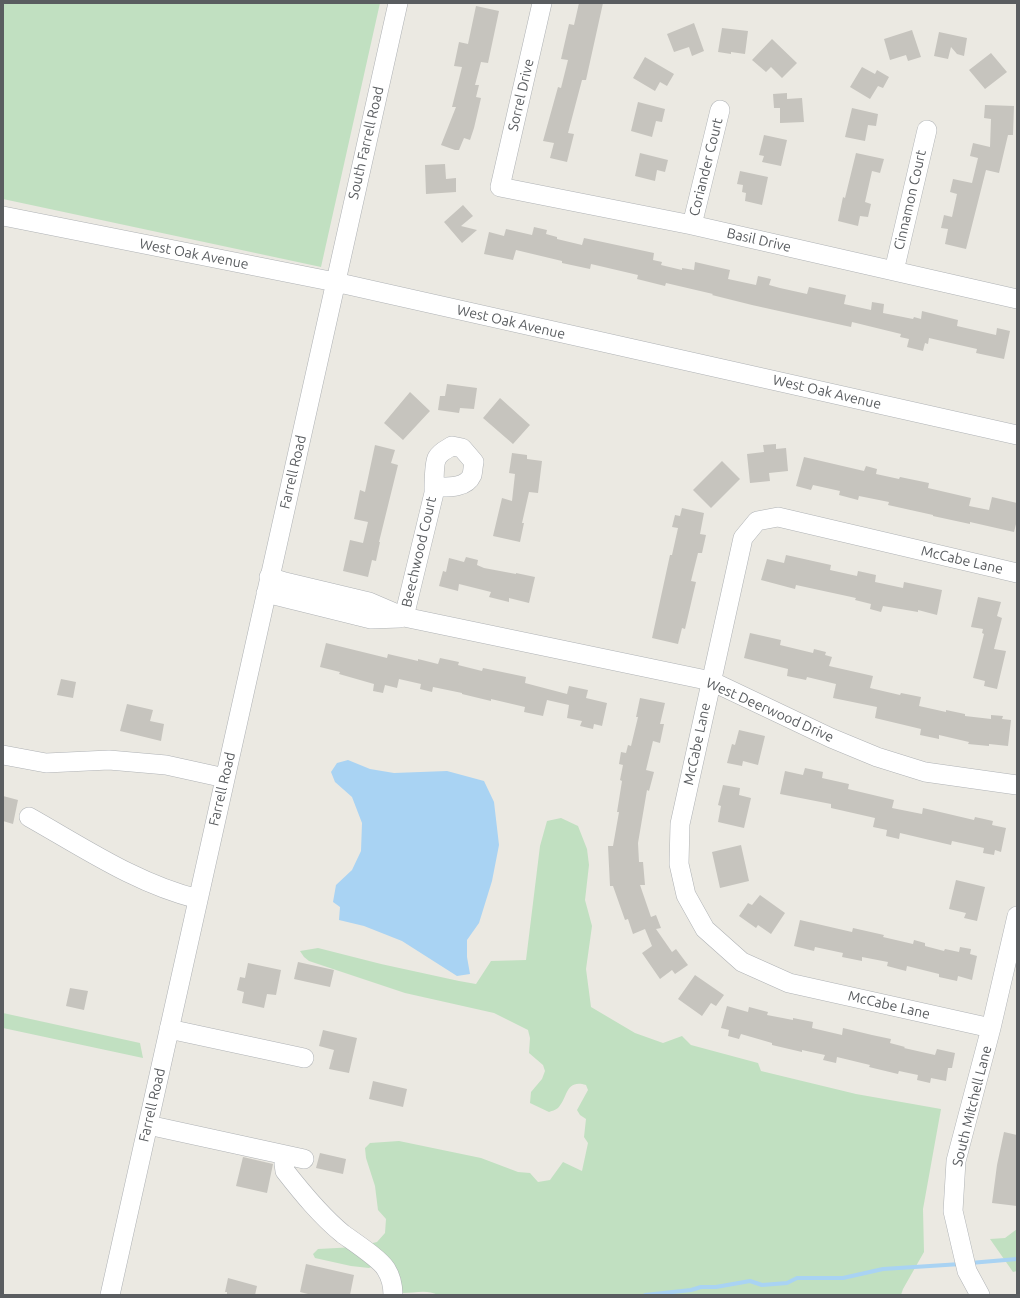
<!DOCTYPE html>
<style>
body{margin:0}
#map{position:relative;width:1020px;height:1298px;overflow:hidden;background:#ebe9e2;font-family:Ubuntu,sans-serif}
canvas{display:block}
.frame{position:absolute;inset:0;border:4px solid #5a5d60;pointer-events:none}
</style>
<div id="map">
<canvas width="1020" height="1298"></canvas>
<div class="frame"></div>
</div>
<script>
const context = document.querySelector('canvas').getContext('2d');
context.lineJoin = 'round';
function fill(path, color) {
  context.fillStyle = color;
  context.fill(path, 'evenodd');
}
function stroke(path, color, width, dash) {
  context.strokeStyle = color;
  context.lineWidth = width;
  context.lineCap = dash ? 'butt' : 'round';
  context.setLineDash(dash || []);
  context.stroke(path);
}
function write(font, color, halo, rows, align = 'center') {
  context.font = font + ' Ubuntu,sans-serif';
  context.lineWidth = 3.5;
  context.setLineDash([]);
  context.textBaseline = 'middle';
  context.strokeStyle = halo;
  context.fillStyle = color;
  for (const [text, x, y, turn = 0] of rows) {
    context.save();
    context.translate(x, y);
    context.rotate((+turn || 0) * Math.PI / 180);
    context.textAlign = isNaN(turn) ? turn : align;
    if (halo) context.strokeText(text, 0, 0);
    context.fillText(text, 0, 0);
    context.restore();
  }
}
fill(new Path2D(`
 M3,3H380L321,267L3,199Z
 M561,818L578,826L587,849L589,865L585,900L592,926L586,969L591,1007L635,1033L663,1043L682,1036L691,1045L758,1063L761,1071L856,1094L941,1109L923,1209L924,1252L903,1289L901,1295H438C427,1289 415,1293 402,1293L383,1262L369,1268L351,1266L315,1258L313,1254L318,1249L356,1247L377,1242L385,1233L386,1219L378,1210L375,1186L366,1158L365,1148L370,1143L399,1141L481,1158L518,1172L530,1173L538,1182L550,1180L563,1162L582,1171L588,1143L584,1137L586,1119L580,1115L577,1110L588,1090L586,1085C565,1079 568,1098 558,1108C556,1110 551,1111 549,1112L530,1103L531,1092L542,1079L545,1071L543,1065L529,1053L530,1038L528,1030L494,1013L405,993L309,961L304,957L300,951L318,948L381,964L459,981L476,984L491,961L526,960L540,846L547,821Z
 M3,1013L140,1043L143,1058L3,1028Z
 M1017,1229V1271L1013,1272L990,1239L1005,1238Z`), '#c1e0c1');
fill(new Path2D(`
 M348,760L370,769L394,773L447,771L484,781L494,802L499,845L492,881L479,923L467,940V957L470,974L457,976L402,941L364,926L339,920L340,907L333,902L336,885L352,870L361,851L362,823L352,797L335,782L331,772L337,763Z`), '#a9d3f3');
stroke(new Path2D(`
 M970,1263L1017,1259
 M645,1295L691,1290L701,1287H716L750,1281L762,1285L787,1283L797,1278H843L883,1269L961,1264`), '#a9d3f3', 4);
fill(new Path2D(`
 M579,3H603L586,80H582L568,133L574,134L567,162L550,158L554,143L543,141L558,87L561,88L568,60L561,59L569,24L574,25Z
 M476,6L499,11L488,63L481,62L475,85H479L476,97L481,98L474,128L470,140L464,138L459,150H455L441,145L456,107H452L462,67L454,66L459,42L468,44Z
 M694,23L704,51L692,56L689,47L674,52L667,34Z
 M722,28L748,31L745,54L731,52V54L718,52Z
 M912,30L921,57L908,61L906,55L890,60L884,39Z
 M939,32L967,38L964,56L957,54L951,47L948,59L934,56Z
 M772,39L797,63L782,78L771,67L766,72L752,60Z
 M991,53L1007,72L985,89L969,70Z
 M645,57L674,74L667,86L660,82L655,91L633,78Z
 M862,67L875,74L877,70L889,77L883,88L878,86L870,99L850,87Z
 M787,93V99L802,98L804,122L780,123V108H774L773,94Z
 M638,102L665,109L662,122L656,121L652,137L631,131Z
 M985,105L1014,106L1013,135H1008L999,173L986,170L966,249L945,244L948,229L941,228L944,215L952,217L957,194L950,192L953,179L972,183L978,158L970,156L973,143L990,147L991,119L984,118Z
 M852,108L878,114L876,126L868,125L865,141L845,137Z
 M764,135L787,140L781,166L762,162L764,156L759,155Z
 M640,153L668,160L665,172L657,170L655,181L635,176Z
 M856,153L884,159L880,173L872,171L865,202L871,204L868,217L860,216L858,226L838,221L843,197L845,198Z
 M445,164L446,179L456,178V192L426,194L425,165Z
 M740,171L768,177L762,205L745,201L746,193L742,192L743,185L737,184Z
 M463,205L473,216L461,226L477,230L462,243L444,222Z
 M534,227L547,230L546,234L557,237V239L582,245L584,238L654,253L653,260L662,262L661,265L682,270V268L694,270L695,262L730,270L728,279L756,285L758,276L771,279L769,285L780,288L807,294L809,287L846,295L844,304L871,310L872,302L884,304L883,313L913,319L914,317L921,319L922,311L958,320L957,326L996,335L997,328L1010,331L1004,359L976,353L977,349L929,338L928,344L925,343L923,351L907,347L909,339L900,337L901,334L852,322L851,327L752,305L712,295L713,294L666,283L665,286L637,279L638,275L591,264L590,269L562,263V261L516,250L513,260L484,254L489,232L504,236L506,229L532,235Z
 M447,384L477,388L474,409L460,408L459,413L438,410L440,396H445Z
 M410,392L430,411L403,440L384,423Z
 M500,398L530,425L513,444L483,418Z
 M776,444V449L786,448L788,471L769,473L770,481L750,483L747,454L764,452L763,445Z
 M375,445L395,450L391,463L398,465L379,542H380L376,561L372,560L368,577L343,571L350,540L363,543L368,522L354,519L360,490L365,492Z
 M512,453L527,455V459L542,461L538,493L529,492L522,523H524L520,542L493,536L502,498L512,501L515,474L509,473Z
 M804,457L864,471L866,466L877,469L876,474L899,479L900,477L929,483L928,488L971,498L969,506L989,510L992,497L1017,503V520L1014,532L970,522V524L933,516V515L888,505L889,502L859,496L858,500L839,495L840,491L813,485L811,490L796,486Z
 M722,461L740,479L711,508L693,490Z
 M682,508L704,513L700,534L706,535L702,553H698L691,581L696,582L685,629L682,628L678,644L652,638L670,555H672L678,528L672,527L675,515L680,516Z
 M786,555L831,565L830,570L857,576L858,571L876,575L875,582L903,588L904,582L942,590L937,615L918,610V612L883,606L881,612L870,609L871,604L855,600L856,598L796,585L795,589L761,580L767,559L784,563Z
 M466,557L478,560L477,565L484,568L516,574V573L535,577L529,603L509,598V602L489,597L491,592L459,584L458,591L439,586L443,571L446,572L449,558L464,562Z
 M978,597L1001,602L997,616L1002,618L994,649L1006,651L997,689L984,686L985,681L973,678L984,634L982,633L983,629L971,627Z
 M750,633L781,640L780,645L813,653L814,649L826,652L825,655L832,657L829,666L873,676L870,688L900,695L901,693L921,697L919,706L946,712V710L965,714V716L991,719V715L1003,716L1002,719L1011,720L1008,746L989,744V746L968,744L969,742L939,735V739L920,735L921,729L875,718L877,707L833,698L836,684L807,677L806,680L787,676L788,669L744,658Z
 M326,643L387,658L388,654L418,661V659L438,664L440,658L459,662L458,665L482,671L483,668L526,677L525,683L567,694L569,686L588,690L586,698L607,703L602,726L594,724L593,729L580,726L582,721L567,718L569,705L547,700L543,716L524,712L525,707L491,699V701L462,694V693L433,687L432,692L420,689L421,684L399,679L397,688L385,685L383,693L373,691L374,684L339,674L340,672L320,667Z
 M61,679L76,682L73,698L57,695Z
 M640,698L665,703L660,724H664L660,743L653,741L646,770L654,772L649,791L647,790L638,843L639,862H643L645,885H640L651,917L656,915L661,928L656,929L672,952L676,949L688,965L675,974L672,970L660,979L642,953L652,946L645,929L633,934L628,919L625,920L613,886H610L608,846H613L619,812H617L622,781L620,780L623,765L619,764L621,752L626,753L628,745L631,746L638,717H636Z
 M127,704L153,710L150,721L164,724L161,741L120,731Z
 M739,730L765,736L758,765L743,761L742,766L727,763L732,744L735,745Z
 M805,768L823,772L822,778L849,784L848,789L894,800L892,808L922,814L923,808L974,820L975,817L993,821L992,825L1006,828L1001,852L995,850L994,855L983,853L984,848L952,841L951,845L900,833L899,839L886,836L887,830L873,827L875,818L831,808V804L780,794L785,771L803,775Z
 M723,785L740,788L739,795L751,798L744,828L718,822L721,806L718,805Z
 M3,796L18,800L13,824L3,821Z
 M741,845L749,881L720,888L712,852Z
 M956,880L985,887L977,921L964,918L966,913L949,909Z
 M760,895L785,913L771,934L758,925L756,928L739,916L748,903L752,905Z
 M800,920L852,932L853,928L884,935L883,937L913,944L914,940L925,943V946L944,951L945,949L959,952L960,947L971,949L970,954L977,956L972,980L958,976L957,981L939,977V974L907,966L906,971L887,966L888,962L862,957V961L842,957L843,953L815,947L814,951L794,946Z
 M298,962L334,970L330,987L294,979Z
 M248,963L281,970L276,995L267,994L264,1008L242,1003L244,992L237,990L240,977L245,978Z
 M695,975L724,995L716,1006L711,1003L702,1016L678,999Z
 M70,988L88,991L84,1010L66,1006Z
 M727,1006L748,1012L749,1007L768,1012L767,1015L793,1020V1018L813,1022L812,1028L842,1035L843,1028L872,1035L891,1039L890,1043L905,1047L904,1048L935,1055L937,1049L955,1053L952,1068H948L946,1081L931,1078L930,1083L917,1080L918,1075L899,1071L898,1074L869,1067L870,1065L837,1057L836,1063L823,1060L825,1055L802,1050V1052L772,1045V1043L741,1034L739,1039L728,1036L729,1030L721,1028Z
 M323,1030L357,1038L349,1073L329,1069L334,1050L319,1046Z
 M373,1081L407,1089L403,1107L369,1099Z
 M1004,1132L1017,1135V1206L992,1203L997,1165Z
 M320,1153L346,1159L343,1174L316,1168Z
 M243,1157L273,1164L267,1193L236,1186Z
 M306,1264L354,1275L350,1295H312L300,1292Z
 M228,1278L257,1286L255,1295H227V1292H225Z`), '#c6c4be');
const minor = new Path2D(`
 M542,3L500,187L692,225L1017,299
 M3,216L335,282L1017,435
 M692,225L720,110
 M894,271L927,130
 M269,577L285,582L369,602L404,617L711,681L831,738L877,757L925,772L1017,785
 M266,593L371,619L400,618
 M404,617L434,493C434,486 434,463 437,458C440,452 447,449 452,446L462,448L474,462C473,466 473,471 472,475C466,489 446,487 434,487
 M3,755L46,763L109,760L166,765L225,778
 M29,817C84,848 137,884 198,899
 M991,1028L789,983L742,962L705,929L686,895L679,864L680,824L743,538L757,521L778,517L1017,573
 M169,1029L304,1058
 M148,1125L304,1159
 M284,1155V1164L285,1171C303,1194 321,1216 343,1234C354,1242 380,1259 386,1269C391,1277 393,1286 393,1295
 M110,1295L398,3
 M980,1295L967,1271L953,1211L956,1161L991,1028L1017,916`);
stroke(minor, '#afb2b5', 20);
stroke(minor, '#fff', 19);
write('14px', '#5a5d60', '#fff', [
 ["Sorrel Drive",521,95,-77],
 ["South Farrell Road",366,143,-77],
 ["Coriander Court",706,167,-76],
 ["Cinnamon Court",910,200,-77],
 ["Basil Drive",759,240,13],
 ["West Oak Avenue",194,254,11],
 ["West Oak Avenue",511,322,13],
 ["West Oak Avenue",827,392,13],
 ["Farrell Road",293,472,-77],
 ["Beechwood Court",419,552,-77],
 ["McCabe Lane",962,560,13],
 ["West Deerwood Drive",770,710,24],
 ["McCabe Lane",697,744,-78],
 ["Farrell Road",222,789,-77],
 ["McCabe Lane",889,1005,13],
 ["Farrell Road",152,1105,-77],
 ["South Mitchell Lane",972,1106,-76]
]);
</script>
